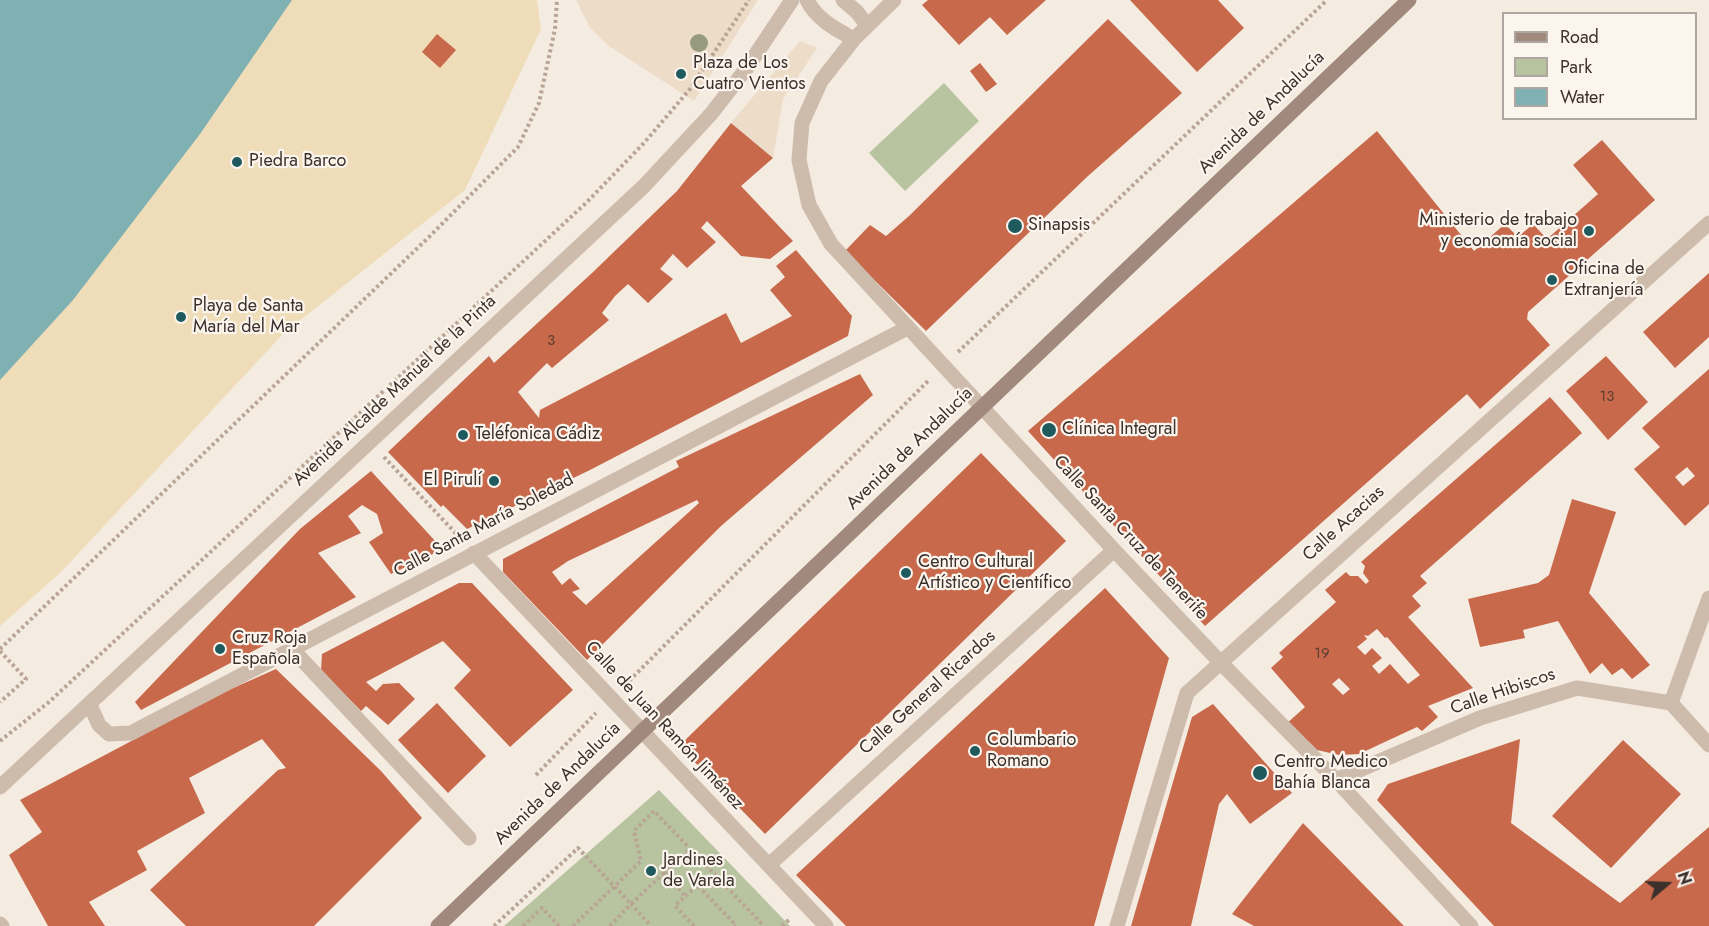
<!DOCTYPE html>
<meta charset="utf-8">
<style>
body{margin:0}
#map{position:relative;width:1709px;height:926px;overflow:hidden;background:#f4ebe1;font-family:Jost,sans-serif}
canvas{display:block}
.legend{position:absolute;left:1502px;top:12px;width:195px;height:108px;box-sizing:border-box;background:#fbf5ee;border:2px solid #aea6a0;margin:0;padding:8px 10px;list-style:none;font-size:18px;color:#3b302b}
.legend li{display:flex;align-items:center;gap:12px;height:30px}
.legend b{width:30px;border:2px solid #aea6a0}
.north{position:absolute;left:1637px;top:854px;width:60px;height:60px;-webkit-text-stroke:4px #fbf5ee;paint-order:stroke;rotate:71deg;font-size:16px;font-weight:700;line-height:24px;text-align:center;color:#3b302b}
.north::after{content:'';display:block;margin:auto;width:21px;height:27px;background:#3b302b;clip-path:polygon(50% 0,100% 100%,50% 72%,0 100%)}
</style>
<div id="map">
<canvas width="1709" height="926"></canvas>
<ul class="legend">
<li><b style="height:8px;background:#a18a7d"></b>Road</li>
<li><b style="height:16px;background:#b8c4a0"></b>Park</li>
<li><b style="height:16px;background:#7fb0b2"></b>Water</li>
</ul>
<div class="north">N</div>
</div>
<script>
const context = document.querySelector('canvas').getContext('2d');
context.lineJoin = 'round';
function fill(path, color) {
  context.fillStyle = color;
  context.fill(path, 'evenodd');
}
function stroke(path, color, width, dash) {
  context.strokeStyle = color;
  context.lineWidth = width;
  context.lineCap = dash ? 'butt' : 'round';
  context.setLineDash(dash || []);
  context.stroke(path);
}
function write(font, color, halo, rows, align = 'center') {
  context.font = font + ' Jost,sans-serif';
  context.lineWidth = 4.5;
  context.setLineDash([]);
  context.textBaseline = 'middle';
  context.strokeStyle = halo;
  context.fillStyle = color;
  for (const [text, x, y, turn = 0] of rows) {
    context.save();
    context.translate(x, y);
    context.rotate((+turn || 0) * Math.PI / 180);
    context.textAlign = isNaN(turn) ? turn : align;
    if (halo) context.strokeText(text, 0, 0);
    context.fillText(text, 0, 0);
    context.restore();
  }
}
fill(new Path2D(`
 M944,83L979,121L905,191L869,153Z
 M659,790L790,926H504Z`), '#b8c4a0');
fill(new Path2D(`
 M0,0H537L541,29L465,190L284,333L61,572L0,626Z`), '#efdcb8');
fill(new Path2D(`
 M576,0H758L694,101L609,46L590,28Z
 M800,41L817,48L783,99L773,158L731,123Z`), '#ecdcc8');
fill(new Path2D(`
 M0,0H292L200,134L73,300L0,380Z`), '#7fb0b2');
fill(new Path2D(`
 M928,0H1046L1007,35L990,17L959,45L922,5Z
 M1130,0H1218L1244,28L1197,72Z
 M1108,19L1182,93L1088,176L926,331L845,251L870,225L886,236L909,216Z
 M437,34L456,50L440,68L422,52Z
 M980,63L997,84L986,92L970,71Z
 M731,123L773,158L741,186L793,241L770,259L741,256L707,221L701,228L716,242L687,268L673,254L660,269L673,279L648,303L628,284L615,296L602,313L609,320L552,368L547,363L518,392L539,418L540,410L726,313L741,343L792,316L770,290L785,277L776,266L796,250L852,316L848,336L590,470L467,529L443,505L441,507L388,452L489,356L494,363L592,273L677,191Z
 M1377,131L1474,251L1505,224L1518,237L1533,224L1547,239L1598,194L1573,165L1602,140L1655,200L1528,312L1527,319L1550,345L1480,409L1467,394L1205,626L1028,431Z
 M1709,273V337L1675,368L1643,332Z
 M1606,356L1648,402L1608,440L1566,391Z
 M1709,369V504L1685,526L1634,469L1660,447L1642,428ZM1687,467L1695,476L1683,486L1675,477Z
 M860,374L873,395L721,526L587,660L503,572V559L679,467L676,461ZM697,500L699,503L586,605L572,592L580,589L570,578L562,585L552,572L568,561Z
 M1550,397L1582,433L1420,576L1427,583L1412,596L1421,606L1408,617L1473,688L1428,706L1438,717L1422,731L1417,727L1359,754L1339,755L1317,750L1308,741L1304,745L1285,725L1305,707L1271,668L1283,657L1279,653L1336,602L1325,590L1346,572L1350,576H1358L1366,584L1369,581L1363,573L1365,566L1361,562ZM1377,629L1385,638L1387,637L1420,675L1408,684L1390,664L1379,674L1372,666L1382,658L1372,648L1365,655L1357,647L1367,639L1364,635L1368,636ZM1339,678L1350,689L1343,695L1332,684Z
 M981,453L1066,541L765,834L679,746Z
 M371,471L437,543V552L391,574L369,542L383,533L377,514L362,505L348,516L361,533L318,553L356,597L141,710L135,702L300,529Z
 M1572,499L1616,512L1589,593L1650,665L1632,679L1622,668L1612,675L1602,663L1590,674L1558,621L1523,630L1525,638L1480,647L1468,599L1538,583L1549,575Z
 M459,583H472L573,690L510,747L454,688L471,670L443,641L366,682L376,691L383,684L399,683L415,699L388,725L366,706L361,711L321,670L322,654Z
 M1105,588L1169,658L1094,926H846L796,875Z
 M276,669L381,771L422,818L314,926H186L150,890L278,770L286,768L262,739L189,778L205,813L137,851L147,870L89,902L105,926H48L9,855L42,832L20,800L222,693Z
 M437,703L486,756L448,793L398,740Z
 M1213,704L1292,793L1250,824L1227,794L1219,804L1191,926H1131L1192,717Z
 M1520,739L1511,823L1620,903L1709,827V926H1494L1377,800L1388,784Z
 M1623,740L1681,794L1611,868L1552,816Z
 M1303,823L1404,926H1254L1232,914Z`), '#c8694b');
stroke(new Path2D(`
 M958,352L1327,0
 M384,457L461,539
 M0,649L430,236L518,147L539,103L555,29L557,0
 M0,651L26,679L0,702
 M625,685L929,380
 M0,741L49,702L587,202L644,143L690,89L749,0
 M536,775L596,713
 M664,873L690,849
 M494,926L578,848L631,904L664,873L685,896
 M523,926L542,908L559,926
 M573,926L641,861L634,831L654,811L764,926
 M610,926L631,904L651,926
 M694,926L675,906L697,885L736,925L734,926
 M782,926L790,919`), '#b9a596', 4, [3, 3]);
stroke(new Path2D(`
 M292,649L469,838`), '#cdbbac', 15);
stroke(new Path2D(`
 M807,0C816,19 837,30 854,39
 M843,0L857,12L867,25
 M894,0L854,39L821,81L802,123L799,160L809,205L831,244L1114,550L1220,662L1336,780L1471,926
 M474,553L642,731
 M1671,703L1709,598
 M90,705L99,725L109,734L131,733L907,328
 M1336,780L1480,718L1577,688L1671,703L1709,745
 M769,865L1114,550
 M0,924L2,926`), '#cdbbac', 15);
stroke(new Path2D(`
 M642,731L826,926
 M0,787L644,186L711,114L746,69L792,0
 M1117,926L1187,693L1709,223`), '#cdbbac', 15);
stroke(new Path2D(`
 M438,926L1409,0`), '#a18a7d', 15);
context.fillStyle = '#969b7f';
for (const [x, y] of [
 [699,43]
]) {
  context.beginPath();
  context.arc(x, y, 9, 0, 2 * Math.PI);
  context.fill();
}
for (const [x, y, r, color] of [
 [681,74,6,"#1f5a5e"],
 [237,162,6,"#1f5a5e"],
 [1015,226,8,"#1f5a5e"],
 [1589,231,6,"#1f5a5e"],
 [1552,280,6,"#1f5a5e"],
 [181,317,6,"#1f5a5e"],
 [1049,430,8,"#1f5a5e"],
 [463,435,6,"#1f5a5e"],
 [494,481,6,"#1f5a5e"],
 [906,573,6,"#1f5a5e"],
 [220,649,6,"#1f5a5e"],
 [975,751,6,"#1f5a5e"],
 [1260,773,8,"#1f5a5e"],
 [651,871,6,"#1f5a5e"]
]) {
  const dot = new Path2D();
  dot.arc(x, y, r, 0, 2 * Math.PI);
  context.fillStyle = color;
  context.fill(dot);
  stroke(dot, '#fbf5ee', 2);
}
write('15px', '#5e3e33', null, [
 ["3",551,341],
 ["13",1607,397],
 ["19",1322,654]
]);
write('18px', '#3b302b', '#fbf5ee', [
 ["Plaza de Los",693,64],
 ["Cuatro Vientos",693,85],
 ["Piedra Barco",249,162],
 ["Ministerio de trabajo",1577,221,"right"],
 ["y economía social",1577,242,"right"],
 ["Sinapsis",1028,226],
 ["Oficina de",1564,270],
 ["Extranjería",1564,291],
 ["Playa de Santa",193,307],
 ["María del Mar",193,328],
 ["Clínica Integral",1062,430],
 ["Teléfonica Cádiz",475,435],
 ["El Pirulí",482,481,"right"],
 ["Centro Cultural",918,563],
 ["Artístico y Científico",918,584],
 ["Cruz Roja",232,639],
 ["Española",232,660],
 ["Columbario",987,741],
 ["Romano",987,762],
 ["Centro Medico",1274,763],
 ["Bahía Blanca",1274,784],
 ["Jardines",663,861],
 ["de Varela",663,882]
], 'left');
write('18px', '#3b302b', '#fbf5ee', [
 ["Avenida de Andalucía",1262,113,-44],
 ["Avenida Alcalde Manuel de la Pinta",395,391,-43],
 ["Avenida de Andalucía",910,449,-44],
 ["Calle Acacias",1344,524,-42],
 ["Calle Santa María Soledad",484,526,-28],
 ["Calle Santa Cruz de Tenerife",1130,538,47],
 ["Calle Hibiscos",1503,692,-19],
 ["Calle General Ricardos",928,693,-42],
 ["Calle de Juan Ramón Jiménez",664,726,47],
 ["Avenida de Andalucía",558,784,-44]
]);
</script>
